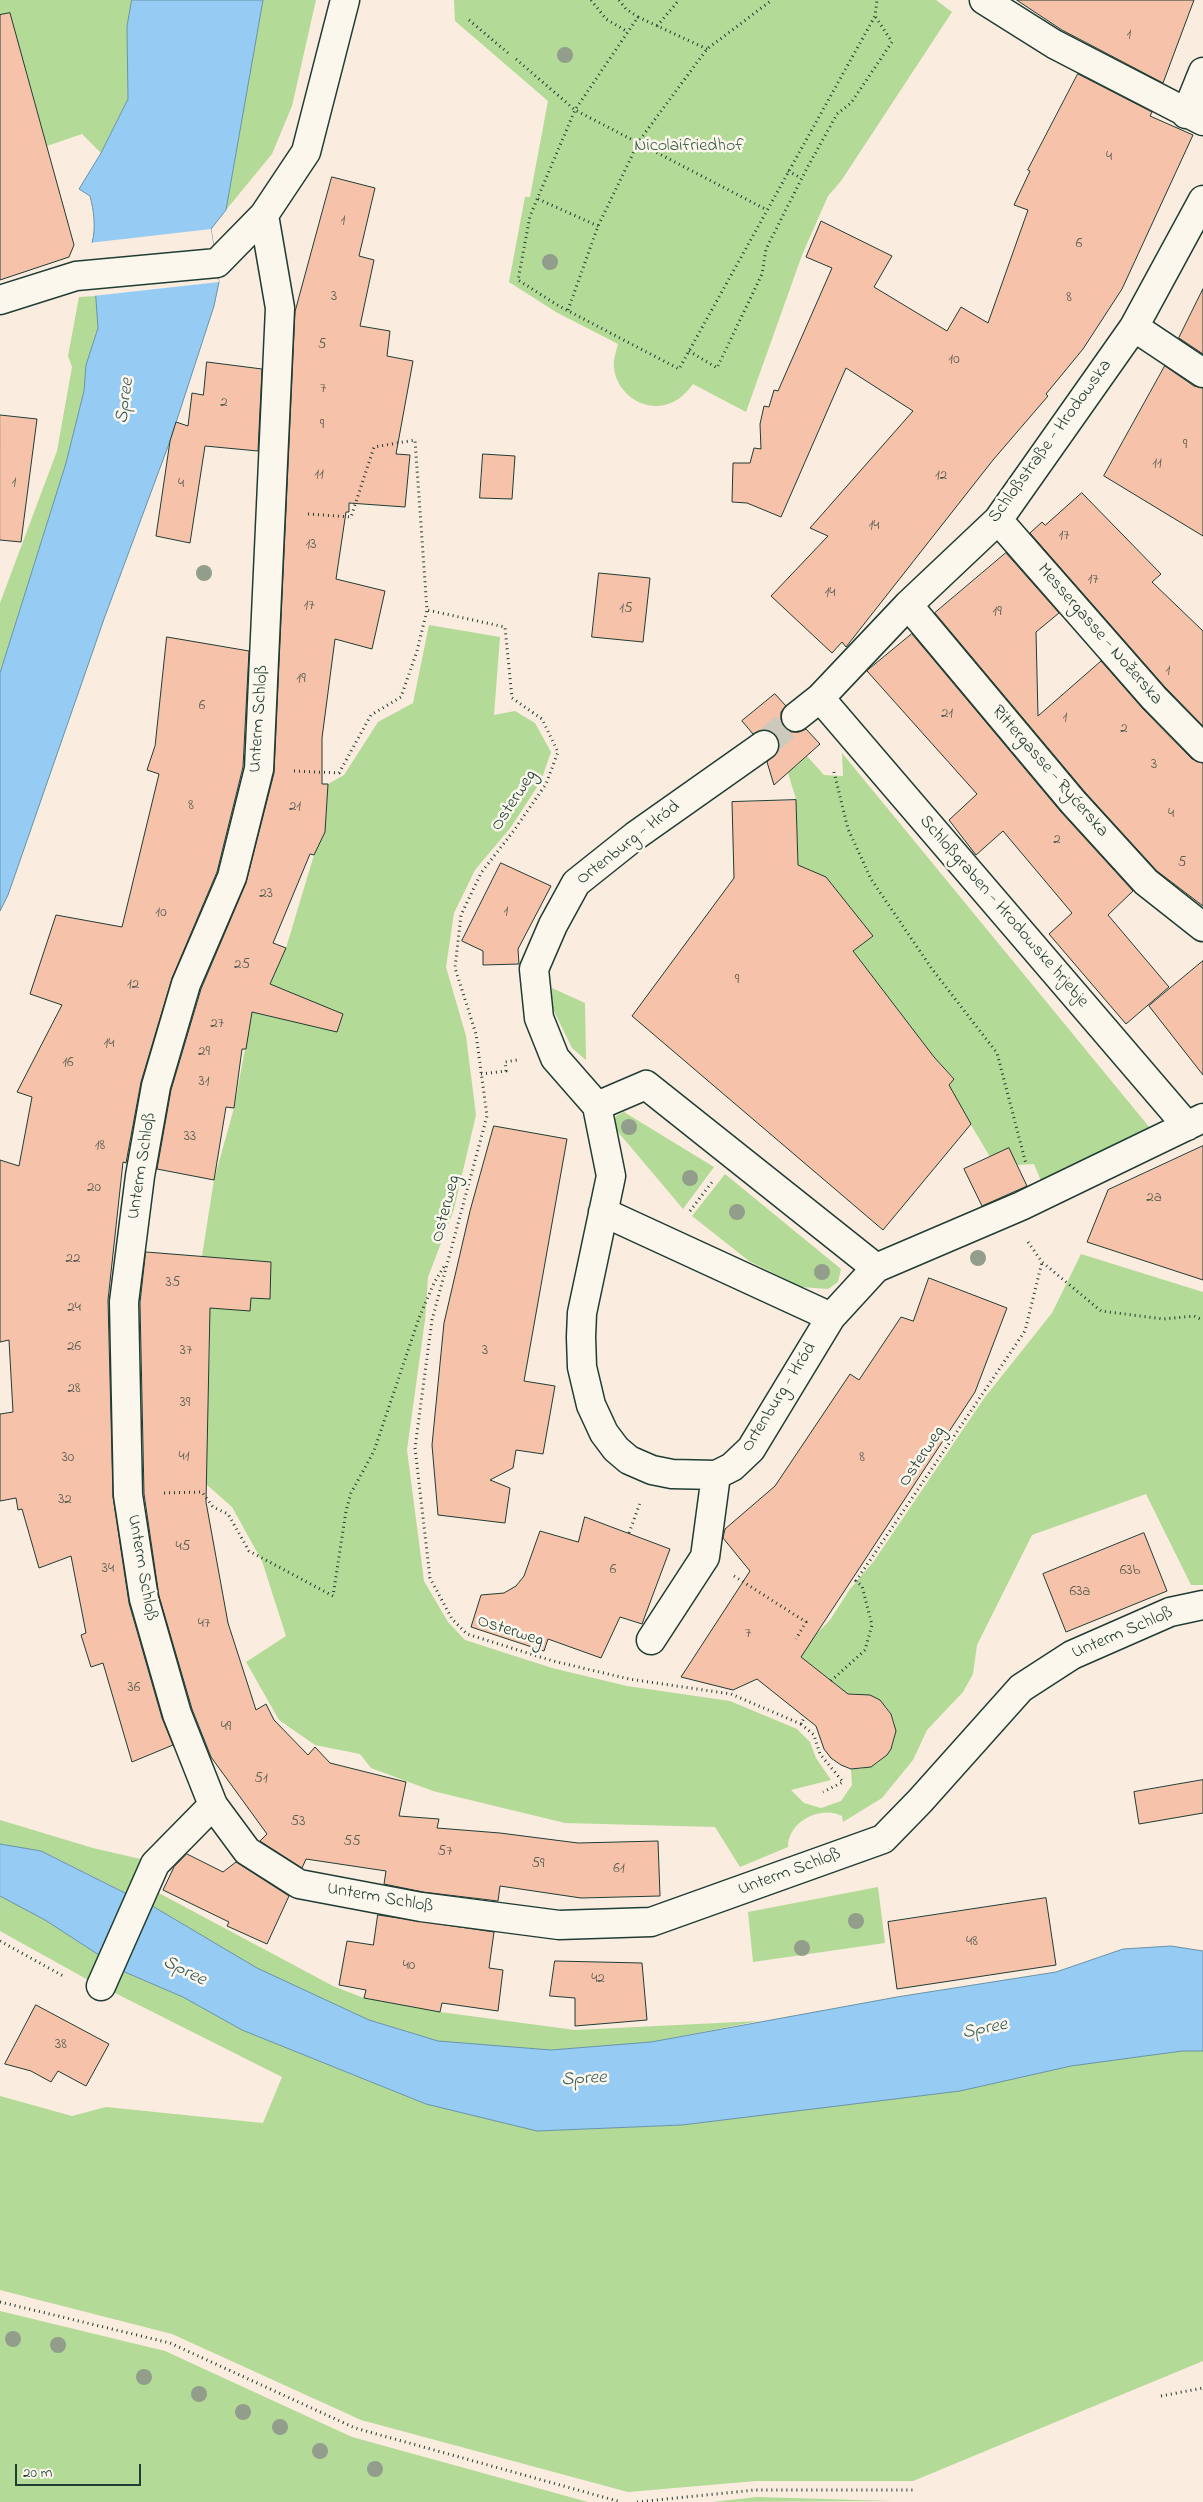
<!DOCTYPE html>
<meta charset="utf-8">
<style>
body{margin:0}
#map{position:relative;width:1203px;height:2502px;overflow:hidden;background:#faecdf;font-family:"Indie Flower",sans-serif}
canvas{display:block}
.scale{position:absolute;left:15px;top:2464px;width:126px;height:22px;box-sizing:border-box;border:2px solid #1f3d34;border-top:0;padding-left:6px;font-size:15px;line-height:18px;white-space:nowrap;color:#1f3d34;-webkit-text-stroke:4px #fbf7ec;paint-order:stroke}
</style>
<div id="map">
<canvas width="1203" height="2502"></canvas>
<div class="scale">20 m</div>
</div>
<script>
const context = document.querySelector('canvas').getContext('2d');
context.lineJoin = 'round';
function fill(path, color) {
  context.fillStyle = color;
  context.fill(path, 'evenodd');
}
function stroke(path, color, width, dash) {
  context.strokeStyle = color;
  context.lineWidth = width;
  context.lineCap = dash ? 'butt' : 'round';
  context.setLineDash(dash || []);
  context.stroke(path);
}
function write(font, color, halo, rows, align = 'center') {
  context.font = font + ' "Indie Flower",sans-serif';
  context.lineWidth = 5;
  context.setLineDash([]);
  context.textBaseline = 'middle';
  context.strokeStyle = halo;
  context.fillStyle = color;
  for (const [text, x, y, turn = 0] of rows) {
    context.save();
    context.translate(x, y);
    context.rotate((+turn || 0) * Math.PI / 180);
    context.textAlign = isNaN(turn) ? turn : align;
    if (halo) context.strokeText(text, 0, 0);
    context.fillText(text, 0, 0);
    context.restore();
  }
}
fill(new Path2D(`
 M0,0H132L127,27L128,99L101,153L82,134L47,146L24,63L0,17Z
 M263,0H316L292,106L272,154L226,210Z
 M454,0H936L952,12L841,181L828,196L802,255L746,412L693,384C687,392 681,398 673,402C647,415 617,395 614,368C613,360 616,352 618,344L556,312L509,282L525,197H530L548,101L455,21Z
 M96,296L98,328L86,365L84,391L66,463L0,673V603L57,451L72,367L68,356L79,297Z
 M429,625L500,637L494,715L515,711L535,723L551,752L541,781L511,827L475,870L454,913L446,967L466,1036L476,1115L454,1209L428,1277L425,1320L407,1450L424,1581L448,1622L465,1640L552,1668L627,1686L730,1701L797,1729L810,1742L816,1758L831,1780L791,1790L804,1803L821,1808L841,1801L852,1785L851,1769C911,1771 910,1688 848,1694L797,1654L830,1620L850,1589L874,1561L985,1397L1052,1313L1081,1254L1203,1292V1585H1191L1146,1494L1032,1535L977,1645L973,1674L963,1692L927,1730L913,1760L882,1798L843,1822L842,1816C820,1805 788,1822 788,1847L740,1867L715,1827L565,1823L433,1791L371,1768L360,1754L315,1745L279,1720L246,1662L286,1636L262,1561L232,1507L206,1484L210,1329L198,1316L202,1256L214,1180L234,1108L252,1012L288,991L270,984L286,948L314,855L325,832L328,784L344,775L378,722L413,703Z
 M842,753L1150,1128L1041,1181L1034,1164L1017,1165L1009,1149L990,1157L948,1086L954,1078L934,1057L853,951L873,936L826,877L798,865L796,799L788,773L807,756L824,775L843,776Z
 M552,988L585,1003L586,1060L572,1048L549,1001Z
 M624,1112L714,1167L683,1209L613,1126L616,1116Z
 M725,1174L841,1269L838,1282L828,1289L801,1287L749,1261L692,1216Z
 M0,1820L93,1848L145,1860L129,1895L41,1851L0,1844Z
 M878,1887L885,1943L753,1962L748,1912Z
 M155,1891L333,1986L364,1998L440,2012L575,2030L759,2021L651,2042L551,2050L438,2041L369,2020L257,1968L149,1904Z
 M0,1896L45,1920L102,1957L90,1981L0,1931Z
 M120,1970L183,1997L242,2030L426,2104L537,2131L682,2125L960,2091L1071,2066L1182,2051H1203V2361L913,2481H756L628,2492L361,2420L172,2334L0,2290V2096L72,2116L106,2107L263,2123L282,2077L111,1991Z
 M0,2311L165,2351L352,2437L588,2502H0Z
 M757,2497L894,2501L712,2502Z`), '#b3da96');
const water = new Path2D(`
 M132,0H263L226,210L211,229L219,282L214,306L170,441L104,619L8,895L0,911V673L66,463L84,391L86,365L98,328L92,243C96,228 94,211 90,196L79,189L101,153L128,99L127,27Z
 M0,1844L41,1851L129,1895L102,1957L45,1920L0,1896Z
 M149,1904L257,1968L369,2020L438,2041L551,2050L651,2042L897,1997L1056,1972L1123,1949L1171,1946L1203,1951V2051H1182L1071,2066L960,2091L682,2125L537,2131L426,2104L242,2030L183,1997L120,1970Z`);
fill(water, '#96ccf4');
stroke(water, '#6693a7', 1);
fill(new Path2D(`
 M211,229L219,282L93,296L89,243Z`), '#faecdf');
const building = new Path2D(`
 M1017,0H1194L1163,83L1062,30Z
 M10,13L74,245L69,257L0,280V15Z
 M1078,74L1152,112L1150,116L1193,135L1122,289L1083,349L1046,394L1048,396L993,460L846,647L842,642L832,653L771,596L828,536L810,528L913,411L846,368L781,517L747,503L732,502L733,463H750L754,448L761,449L760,424L764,406L769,407L774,390L778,391L832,268L806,257L821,221L892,256L874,287L947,331L961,307L988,323L1028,210L1014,205L1030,171L1028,170Z
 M332,177L375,188L359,256L374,260L360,326L390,331L387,356L413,361L396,454L410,455L405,507L349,503V512H346L336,579L385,591L372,649L335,639L322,738V784H328L325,832L314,855L310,854L273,943L286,948L270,984L343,1014L337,1032L252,1012L246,1049H242L234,1108L226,1107L214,1180L157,1169L171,1090L201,989L246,883L274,773L295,312Z
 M1203,289V354L1179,338Z
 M207,362L262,369L258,451L205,446L190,543L156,536L170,441L176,422L188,426L192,393L203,395Z
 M1165,366L1194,386L1203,388V536L1104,476Z
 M0,415L37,419L21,542L0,540Z
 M483,454L515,456L512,499L480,498Z
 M1082,493L1161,574L1152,582L1203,631V726L1165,687L1030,533L1042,522L1045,525Z
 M1006,553L1059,613L1036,632L1038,716L1101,661L1143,709L1192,759L1203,763V906L1157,871L1085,792L935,613Z
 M599,573L650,578L643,642L592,637Z
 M912,634L1061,812L1133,891L1108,915L1169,987L1126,1024L1049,934L1072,913L1003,831L976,855L949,820L977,794L867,671Z
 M167,637L249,651L243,767L217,872L172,978L141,1082L126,1163L123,1162L108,1300L113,1497L129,1603L162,1718L173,1745L132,1762L103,1663L91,1667L81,1635L86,1633L71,1556L39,1568L22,1509L18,1510L16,1498L0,1501V1414L13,1412L9,1340L0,1342V1160L19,1166L32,1097L17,1092L62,1005L30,994L56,915L122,927L159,774L147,770L155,746Z
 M775,694L786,706L781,712V719L784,727L791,732H798L806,729L820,744L774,785L767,762L778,751L780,744L777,736L771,731L763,729L753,734L742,721Z
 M796,800L798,865L826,877L873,936L853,951L934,1057L954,1079L949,1085L971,1124L883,1230L632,1016L734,878L732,802Z
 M501,863L551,886L518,949L519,964L483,965V951L462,941Z
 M1203,961V1075L1149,1006Z
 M494,1126L567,1139L524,1381L555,1386L543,1454L516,1450L513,1468L490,1480L510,1488L505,1523L438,1515L432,1445L444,1323L470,1211Z
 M1203,1146V1280L1087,1242L1108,1190Z
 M1009,1148L1027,1186L982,1206L964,1169Z
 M146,1252L271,1262L270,1299L251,1298L250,1311L210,1308L206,1502L228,1623L256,1710L266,1704L274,1720L308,1755L315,1747L330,1763L406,1782L399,1816L439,1819L437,1828L500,1833L578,1843L658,1841L660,1896L581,1898L500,1886L498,1901L423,1892L384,1884L386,1871L306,1859L302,1868L260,1841L267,1834L211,1757L192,1709L159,1596L144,1494L140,1303Z
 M929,1278L1007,1308L975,1392L801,1657L848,1694L870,1695L880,1700L891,1714L896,1731L891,1749L887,1755L871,1767L851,1769L841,1765L831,1758L824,1749L816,1726L757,1679L733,1690L681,1677L750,1571L723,1538L725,1529L775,1486L850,1374L859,1380L901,1317L913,1321Z
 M585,1517L670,1549L642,1624L620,1617L601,1658L548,1639L544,1651L471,1627L481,1595L504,1593L516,1586L524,1576L540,1531L578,1542Z
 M1144,1533L1167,1591L1066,1632L1043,1574Z
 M1203,1780V1813L1139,1824L1134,1792Z
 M187,1854L223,1872L236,1862L289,1896L267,1944L227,1926L229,1922L163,1890L174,1867Z
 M1046,1898L1056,1965L897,1989L888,1922Z
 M378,1915L494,1932L489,1968L503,1970L498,2011L442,2003L440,2012L364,1998L366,1990L339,1985L347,1941L373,1945Z
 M555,1961L642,1963L647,2020L575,2026V1998L550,1996Z
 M36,2005L109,2044L86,2086L58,2071L51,2082L31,2071L5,2064Z`);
fill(building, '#f7c2aa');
stroke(building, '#1f3d34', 1);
stroke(new Path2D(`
 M764,745L796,717`), '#cec9bd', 28, [28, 14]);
const minor = new Path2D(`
 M984,0L1054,44L1203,121
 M1186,114L1203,72
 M264,215L280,308L259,769L232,877L186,984L156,1086L140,1176L124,1302L128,1495L144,1599L177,1714L213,1805L247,1851L299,1884L421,1907L559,1925L651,1922L883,1839L920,1801L1021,1688L1072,1655L1170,1612L1203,1605
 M0,300L76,276L217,263L264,215L306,152L345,0
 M1134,327L1203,373
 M998,520L1154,698L1203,748
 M908,605L1073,802L1146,882L1203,927
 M820,698L1187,1126
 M796,717L820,698L908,605L998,520L1134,327L1203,200
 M764,745L635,836L576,883L553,925L534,969L539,1018L555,1058L597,1106L611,1176L582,1313L581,1337L582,1367L591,1405L604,1433L616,1449L629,1460L652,1470L672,1474L716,1475L732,1467L751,1449L831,1317L876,1268L1021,1206L1203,1118
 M597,1106L646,1085L876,1268
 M603,1212L831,1317
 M651,1640L705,1557L716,1475
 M101,1986L155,1864L213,1805`);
stroke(minor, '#1f3d34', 31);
stroke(new Path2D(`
 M591,0L606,19L628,32
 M619,0L626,9L638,17
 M469,20L508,53
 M657,26L679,0
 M707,49L638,17L575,110L530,216L518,280L559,306L679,369L875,16L877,0
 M516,59L575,110L767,210
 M788,171L801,178
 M538,199L598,226
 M568,310L598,226L639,141L707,49L772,0
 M689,351L717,368L762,274L766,249L806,170L837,114L851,103L892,42L875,16
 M308,514L351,517L374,447L415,440L427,610L505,627L512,698L542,719L558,752L546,784L515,829L481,873L461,915L455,968L476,1034L487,1116L432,1320L415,1448L430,1578L452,1619L467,1634L553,1661L629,1679L731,1694L801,1724L804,1718
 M294,771L339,773L371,715L401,697L417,651L427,610
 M834,772L848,829L871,879L932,969L997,1053L1026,1164
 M481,1074L506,1071L505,1062L517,1060
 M690,1211L712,1182
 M1028,1242L1042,1262L1101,1311L1164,1319L1194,1316L1203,1320
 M164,1493L202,1492L213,1507L228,1514L249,1551L333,1596L346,1511L351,1493L374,1451L419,1318L434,1283L445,1265
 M629,1533L640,1503
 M734,1576L806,1622L796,1639
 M831,1681L865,1650L872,1625L862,1586L856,1581L1025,1331L1042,1262
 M801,1724L814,1735L820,1754L843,1782L823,1792
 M0,1941L65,1977
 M0,2302L170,2343L355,2428L621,2502
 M1161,2396L1203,2388
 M637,2502L755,2490H915`), '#1f3d34', 3, [1, 4]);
stroke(minor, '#fbf7ec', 28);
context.fillStyle = '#929d8c';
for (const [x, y] of [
 [565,55],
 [550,262],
 [204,573],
 [629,1127],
 [690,1178],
 [737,1212],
 [978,1258],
 [822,1272],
 [856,1921],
 [802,1948],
 [13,2339],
 [58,2345],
 [144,2377],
 [199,2394],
 [243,2412],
 [280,2427],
 [320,2451],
 [375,2469]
]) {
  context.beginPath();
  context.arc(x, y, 8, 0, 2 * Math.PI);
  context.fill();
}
write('15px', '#555e52', null, [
 ["1",1129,36],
 ["4",1109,158],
 ["1",343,222],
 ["6",1079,245],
 ["3",334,298],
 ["8",1069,299],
 ["5",322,346],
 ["10",954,361],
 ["7",323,390],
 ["2",224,404],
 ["9",322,426],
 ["9",1185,446],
 ["11",1157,465],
 ["11",319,476],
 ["12",941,477],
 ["1",14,484],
 ["4",181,485],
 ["14",874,527],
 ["17",1064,537],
 ["13",311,546],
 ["17",1093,581],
 ["14",830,594],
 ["17",309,607],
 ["15",626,610],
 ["19",997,613],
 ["1",1168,672],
 ["19",301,680],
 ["6",202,707],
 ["21",947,715],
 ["1",1065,719],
 ["2",1124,730],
 ["3",1154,766],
 ["8",191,807],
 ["21",295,808],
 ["4",1171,815],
 ["2",1057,841],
 ["5",1182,864],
 ["23",266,895],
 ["1",506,913],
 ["10",161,914],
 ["25",242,966],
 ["9",737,981],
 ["12",133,986],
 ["27",217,1025],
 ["14",109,1045],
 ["29",204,1053],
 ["16",68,1064],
 ["31",204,1083],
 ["33",190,1138],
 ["18",100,1147],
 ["20",94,1189],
 ["2a",1154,1199],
 ["22",73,1260],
 ["35",173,1284],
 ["24",74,1309],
 ["26",74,1348],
 ["37",186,1352],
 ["3",485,1352],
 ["28",74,1390],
 ["39",185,1404],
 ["41",184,1458],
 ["30",68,1459],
 ["8",862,1459],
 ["32",65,1501],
 ["45",183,1548],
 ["34",108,1570],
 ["6",613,1571],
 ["63b",1130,1572],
 ["63a",1080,1593],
 ["47",204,1625],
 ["7",748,1635],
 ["36",134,1689],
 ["49",226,1728],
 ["51",261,1780],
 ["53",298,1823],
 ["55",352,1843],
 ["57",445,1853],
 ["59",538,1865],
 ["61",619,1870],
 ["48",972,1943],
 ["40",409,1967],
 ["42",598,1980],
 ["38",61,2046]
]);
write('18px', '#3d5c48', '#fbf7ec', [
 ["Nicolaifriedhof",689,147]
]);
write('18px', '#1f3d34', '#fbf7ec', [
 ["Schloßstraße - Hrodowska",1051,442,-54],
 ["Messergasse - Nožerska",1099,635,49],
 ["Unterm Schloß",260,719,-86],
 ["Rittergasse - Ryćerska",1049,772,49],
 ["Osterweg",515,801,-57],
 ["Ortenburg - Hród",629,844,-38],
 ["Schloßgraben - Hrodowske hrjebje",1003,912,49],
 ["Unterm Schloß",143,1166,-81],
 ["Osterweg",447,1209,-75],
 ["Ortenburg - Hród",780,1398,-58],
 ["Osterweg",923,1457,-56],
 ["Unterm Schloß",141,1568,80],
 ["Osterweg",510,1632,18],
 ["Unterm Schloß",1123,1634,-23],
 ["Unterm Schloß",790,1873,-20],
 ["Unterm Schloß",380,1899,10]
]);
write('italic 19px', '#375a5a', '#fbf7ec', [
 ["Spree",126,401,-82],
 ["Spree",184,1972,27],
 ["Spree",985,2030,-11],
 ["Spree",584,2080,-3]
]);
</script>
